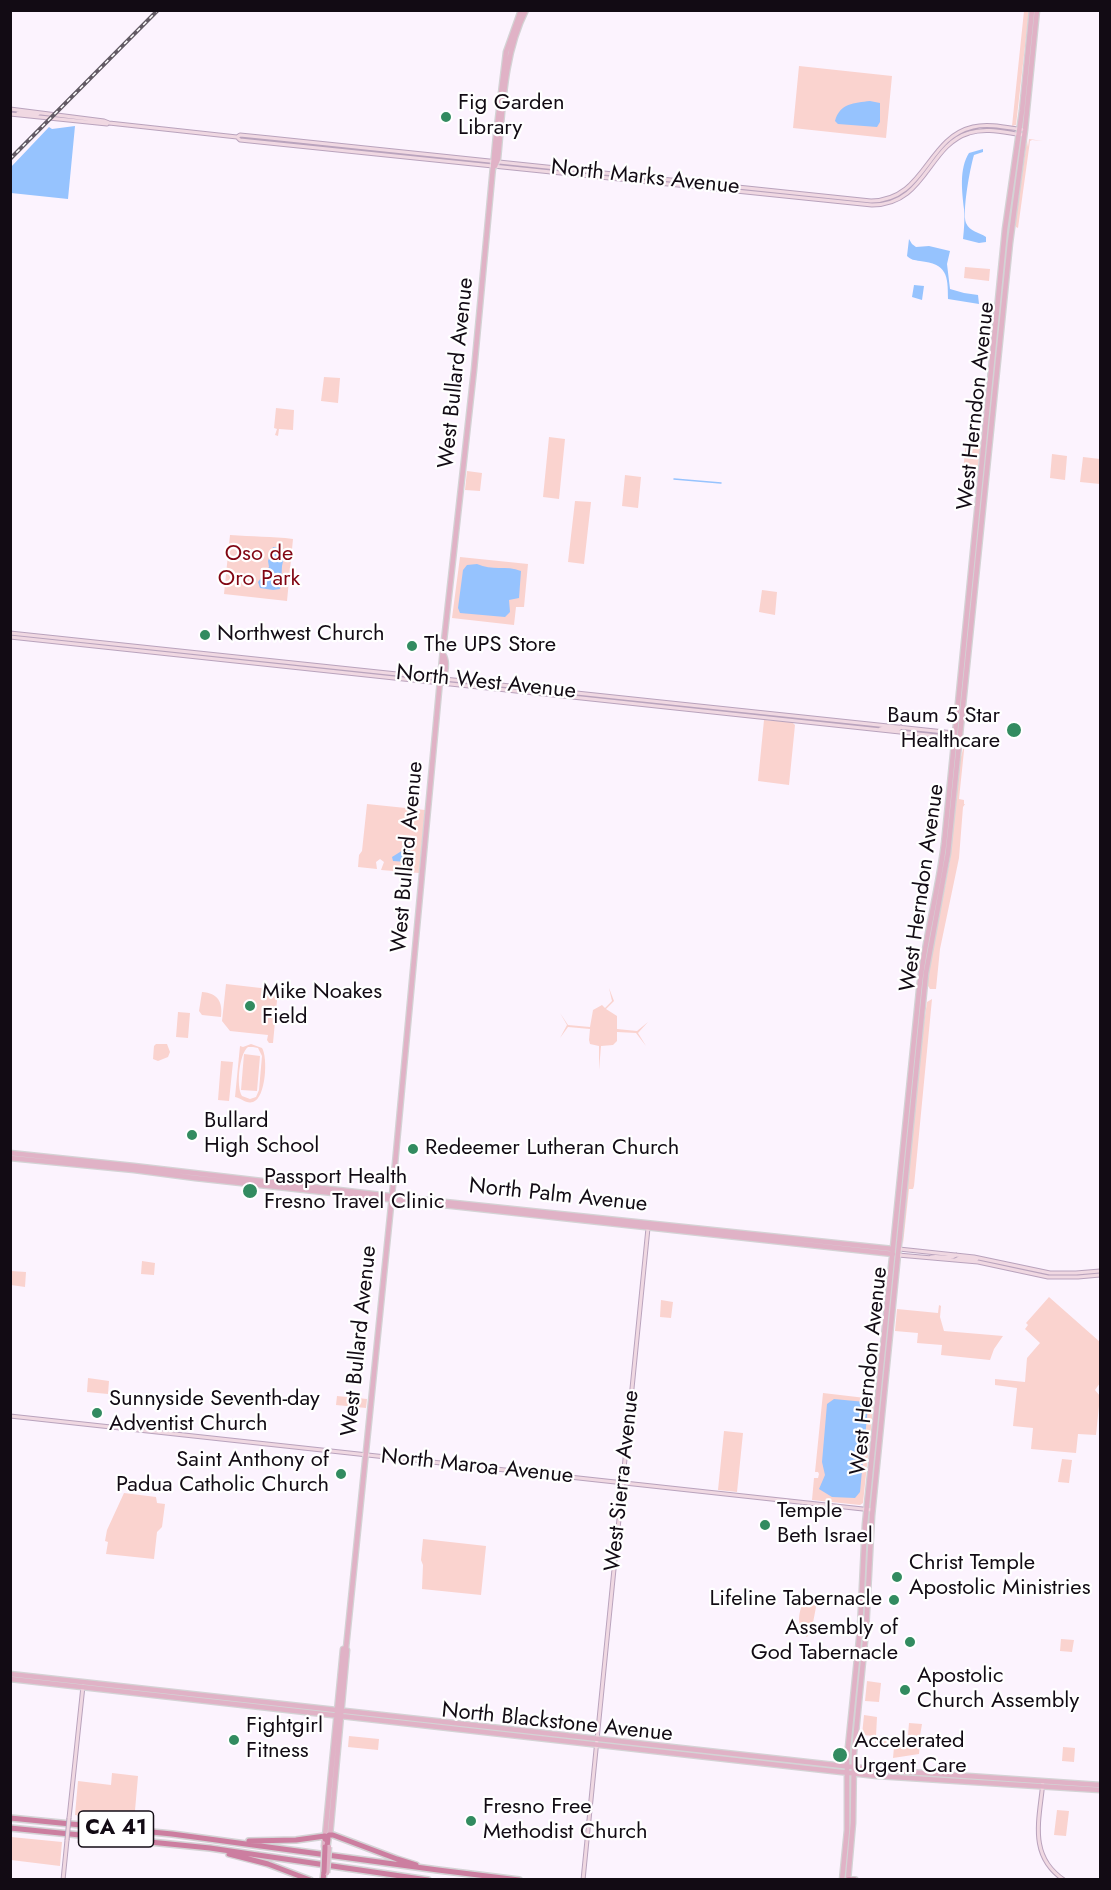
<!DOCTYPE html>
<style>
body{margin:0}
#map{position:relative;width:1111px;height:1890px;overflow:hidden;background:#fcf3fe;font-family:Jost,sans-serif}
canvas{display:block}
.frame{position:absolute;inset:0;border:12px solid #120b14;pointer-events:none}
</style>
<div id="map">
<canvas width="1111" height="1890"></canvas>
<div class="frame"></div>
</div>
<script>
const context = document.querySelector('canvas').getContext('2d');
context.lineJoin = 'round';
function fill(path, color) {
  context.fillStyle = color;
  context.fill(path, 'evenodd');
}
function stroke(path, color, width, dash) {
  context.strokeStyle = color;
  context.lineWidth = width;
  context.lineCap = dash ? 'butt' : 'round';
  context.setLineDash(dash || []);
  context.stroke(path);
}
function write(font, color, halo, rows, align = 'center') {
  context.font = font + ' Jost,sans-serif';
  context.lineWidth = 4.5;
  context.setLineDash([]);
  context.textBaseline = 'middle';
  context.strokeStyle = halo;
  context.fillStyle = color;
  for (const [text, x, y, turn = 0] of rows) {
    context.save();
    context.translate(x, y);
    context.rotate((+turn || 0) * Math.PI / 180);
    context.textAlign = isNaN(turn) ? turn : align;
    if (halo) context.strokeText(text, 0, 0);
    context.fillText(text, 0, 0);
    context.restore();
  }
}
fill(new Path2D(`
 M1024,11H1029L1016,125L1012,126Z
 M799,66L892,76L886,138L793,128Z
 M1029,139L1043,141L1032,140L1030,141L1018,228L1016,227V225L1015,226L1027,140L1028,147Z
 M965,267L990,269L989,281L964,278Z
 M324,377L340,378L338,403L321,401Z
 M276,408L294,410L293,430L279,429L278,436L275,435L277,429L274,428Z
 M549,437L565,439L559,499L543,497Z
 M966,442L981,444L977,472L963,471Z
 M1052,454L1067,456L1065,480L1050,478Z
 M1083,457L1100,459V484L1080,482Z
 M467,471L482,473L480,491L465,490Z
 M625,475L641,477L638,508L622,506Z
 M575,501L591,502L584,564L568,562Z
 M230,535C252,537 272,536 293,539L287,601L224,594Z
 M460,557L528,564L524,607H516L514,625L452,618Z
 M762,590L777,592L775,615L759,612Z
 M764,720L792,722L795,725L789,785L758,781Z
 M965,741L959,799L964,800V804H965L963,807L959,858L940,949L936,989H930L928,986V976L950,860L960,761Z
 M367,804L425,810L419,873L381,870L384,862L380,859L376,862L377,869L358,867L359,855L362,851Z
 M226,984L278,990L273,1043H269L267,1040L268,1035L230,1031L222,1021Z
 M609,988L614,1001L606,1009L617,1016V1029L637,1031L648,1022L638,1033L646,1046L636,1033L617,1032V1041L613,1045L601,1046L599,1070V1046L590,1044L589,1040L590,1029L568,1027L560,1038L567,1025L560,1013L568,1025L590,1027L593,1010L602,1005L605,1008L612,1001Z
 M202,992C218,993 223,1002 221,1017L202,1015L199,1011Z
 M932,999L914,1186L913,1189H909L903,1244L902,1235L924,1023L927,1002Z
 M178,1012L190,1013L188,1038L176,1037Z
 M156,1044H167L170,1052L168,1057L158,1061L153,1059L154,1046Z
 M251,1044L262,1048C268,1057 266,1098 253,1102C246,1104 241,1098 235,1097L240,1046L243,1047ZM248,1047H253L258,1048L262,1056L259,1090L256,1097L250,1099L242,1096C236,1087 239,1054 248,1047Z
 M244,1054L260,1056L257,1091L241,1090Z
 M221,1061L233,1062L229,1101L218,1100Z
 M142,1261L155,1263L154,1275L141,1274Z
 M11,1271L26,1272L25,1287L11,1285Z
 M1049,1297L1100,1342V1383L1095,1390L1100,1396L1096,1435L1078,1434L1076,1453L1031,1449L1033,1428L1013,1426L1017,1388L995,1385V1379L1025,1382L1027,1358L1040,1343L1025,1329L1028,1325L1026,1323Z
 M661,1300L673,1302L671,1318L660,1317Z
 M939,1305L941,1306L940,1317L944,1331L1003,1336L994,1349L990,1360L941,1355L942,1345L917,1343L918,1333L895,1331L897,1309L938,1313Z
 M88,1378L109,1381L108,1394L87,1392Z
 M823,1393L874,1399L863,1503L860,1505L812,1500L814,1478H818L819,1474L818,1472H815Z
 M337,1396L367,1399L366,1408L336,1405Z
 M724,1431L743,1433L737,1492L718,1490Z
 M1062,1459L1072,1460L1069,1483L1058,1482Z
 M124,1493L156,1497L157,1503L165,1504L162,1527L157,1532L154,1559L106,1554L108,1542L105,1541L107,1530Z
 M423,1539L486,1546L481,1595L422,1589L423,1565L421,1560Z
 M804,1601L815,1604L816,1607L812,1628L807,1637C796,1628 798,1612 804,1601Z
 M1061,1639L1074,1640L1072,1652L1060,1651Z
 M867,1681L881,1683L879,1702L865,1701Z
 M864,1715L877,1717L876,1736L889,1738V1747L875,1746V1736L862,1735Z
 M909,1723L922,1724L920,1736L908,1735Z
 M349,1736L379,1739L378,1750L348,1747Z
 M895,1736L908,1737L907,1742L920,1743L919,1754L893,1758Z
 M1063,1747L1075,1748L1074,1762L1062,1761Z
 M112,1773L138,1776L134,1822L75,1815L78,1781L111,1785Z
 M1057,1810L1069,1811L1066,1836L1054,1835Z
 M11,1837L62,1842L60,1866L11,1860Z`), '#fad3cf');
fill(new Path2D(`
 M870,101L880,103V122L877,127L838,124L835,121C840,103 854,103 870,101Z
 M75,126L68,199L11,193V167L49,127L52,129Z
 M983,149V152L974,155C970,168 962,212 966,223C970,232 979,232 986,237V242L979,243L963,239C964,229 965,219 964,209C962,191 959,169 969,153Z
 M909,239L912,244L916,247L929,246L950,251L947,264L950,289L964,293L978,295L979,304L948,299C948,275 947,264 920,261C914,260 911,260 907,256Z
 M914,285L924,286L922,300L912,297Z
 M273,547L282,548L284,557L282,566L281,586L280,589L273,590L260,588L258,582L269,567L268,561Z
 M477,564C492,571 506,565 521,571L519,598L509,600L510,612L505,617L460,613L458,608L463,570L467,565Z
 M408,847L410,849V860L407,862L393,861L392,857Z
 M834,1399L865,1402L868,1406L860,1492L855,1498L832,1497L819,1489L825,1475L822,1462L827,1404Z`), '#96c3fe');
stroke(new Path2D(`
 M674,479L721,483`), '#96c3fe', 1.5);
const secondary = new Path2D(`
 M10,109L104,121L109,123L237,137L240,140L872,205C926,205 928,145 969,133C987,127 1006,133 1024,135
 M18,113L38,114
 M10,114L107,124
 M237,137L240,135L270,138L871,201C926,200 926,138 973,127C989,123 1009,128 1025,130
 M10,633L954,733
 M10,637L956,738
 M880,729L884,728L899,729L901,727
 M899,1249L974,1257L1050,1273H1076L1100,1271
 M898,1255L978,1262L1048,1277H1078L1100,1275
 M931,1257C939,1255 950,1260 956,1255
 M955,1260L959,1258L977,1259
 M10,1416L872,1510
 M1043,1781C1040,1818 1027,1855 1064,1880
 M69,1818L83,1686
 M63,1880L67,1840
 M583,1880L648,1228`);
const primary = new Path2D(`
 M495,166L498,159C503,109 503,56 526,10
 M442,678C446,674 447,662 444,656
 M10,1153L134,1166L407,1198L893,1249
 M10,1158L134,1170L195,1178L893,1254
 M10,1674L880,1770L1100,1785
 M10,1679L877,1776L1100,1790
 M330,1836L347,1650L346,1648
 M324,1846L343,1649L346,1648L392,1196L442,659L474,370L496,135L506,52L521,10
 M842,1880L847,1830V1757L860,1629L865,1524L919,990C924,941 938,893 944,844L1005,229L1022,111L1032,10
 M848,1880L853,1823L854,1753L866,1631L872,1516L926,973L948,853L1010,243L1025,130L1037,10`);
const motorway = new Path2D(`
 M10,1818L172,1834L438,1870L519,1880
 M10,1828L210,1848L428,1880
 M325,1839L329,1835H333L397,1859L416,1865
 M249,1841L296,1840L325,1836L328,1839L327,1847
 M229,1854L268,1864L310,1880
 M323,1880L324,1872
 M848,1880H855`);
stroke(secondary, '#b9a3bd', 5);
stroke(primary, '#d4d3d5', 7);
stroke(motorway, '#d4d3d5', 8);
stroke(secondary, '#f0d8e2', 3);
stroke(primary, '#e0b2c6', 4.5);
stroke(motorway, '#cc7ea0', 5);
const rail = new Path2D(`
 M10,159L158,10`);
stroke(rail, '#625a64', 4);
stroke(rail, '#fff', 1.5, [4.5]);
const secondaryBridge = new Path2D(`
 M67,1840L69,1818`);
const primaryBridge = new Path2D(`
 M327,1873L329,1847`);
const motorwayBridge = new Path2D(`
 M324,1872L325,1847`);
stroke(secondaryBridge, '#b9a3bd', 5, []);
stroke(primaryBridge, '#d4d3d5', 7, []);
stroke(motorwayBridge, '#d4d3d5', 8, []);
stroke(secondaryBridge, '#f0d8e2', 3);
stroke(primaryBridge, '#e0b2c6', 4.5);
stroke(motorwayBridge, '#cc7ea0', 5);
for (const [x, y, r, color] of [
 [446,117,6,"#328b60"],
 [205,635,6,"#328b60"],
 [412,646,6,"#328b60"],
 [1014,730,8,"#328b60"],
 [250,1006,6,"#328b60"],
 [192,1135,6,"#328b60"],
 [413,1149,6,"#328b60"],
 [250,1191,8,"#328b60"],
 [97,1413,6,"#328b60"],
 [341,1474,6,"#328b60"],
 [765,1525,6,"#328b60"],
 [897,1577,6,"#328b60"],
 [894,1600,6,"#328b60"],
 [910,1642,6,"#328b60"],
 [905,1690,6,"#328b60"],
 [234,1740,6,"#328b60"],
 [840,1755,8,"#328b60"],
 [471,1821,6,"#328b60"]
]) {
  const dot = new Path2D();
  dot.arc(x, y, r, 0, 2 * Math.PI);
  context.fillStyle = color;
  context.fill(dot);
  stroke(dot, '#fff', 2);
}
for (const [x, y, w] of [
 [116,1829,75]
]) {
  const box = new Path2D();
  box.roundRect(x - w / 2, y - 18, w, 36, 4.5);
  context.fillStyle = '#fff';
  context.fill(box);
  stroke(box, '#120b14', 1.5);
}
write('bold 21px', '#120b14', null, [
 ["CA 41",116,1829]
]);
write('22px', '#120b14', '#fff', [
 ["Fig Garden",458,104],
 ["Library",458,129],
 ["Northwest Church",217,635],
 ["The UPS Store",424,646],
 ["Baum 5 Star",1000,717,"right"],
 ["Healthcare",1000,742,"right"],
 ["Mike Noakes",262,993],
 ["Field",262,1018],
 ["Bullard",204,1122],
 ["High School",204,1147],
 ["Redeemer Lutheran Church",425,1149],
 ["Passport Health",264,1178],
 ["Fresno Travel Clinic",264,1203],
 ["Sunnyside Seventh-day",109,1400],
 ["Adventist Church",109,1425],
 ["Saint Anthony of",329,1461,"right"],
 ["Padua Catholic Church",329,1486,"right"],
 ["Temple",777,1512],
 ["Beth Israel",777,1537],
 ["Christ Temple",909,1564],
 ["Apostolic Ministries",909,1589],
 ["Lifeline Tabernacle",882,1600,"right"],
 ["Assembly of",898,1629,"right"],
 ["God Tabernacle",898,1654,"right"],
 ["Apostolic",917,1677],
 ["Church Assembly",917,1702],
 ["Fightgirl",246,1727],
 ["Fitness",246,1752],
 ["Accelerated",854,1742],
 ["Urgent Care",854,1767],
 ["Fresno Free",483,1808],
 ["Methodist Church",483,1833]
], 'left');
write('22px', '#120b14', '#fff', [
 ["North Marks Avenue",645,178,6],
 ["West Bullard Avenue",457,373,-84],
 ["West Herndon Avenue",977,406,-84],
 ["North West Avenue",486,683,6],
 ["West Bullard Avenue",408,857,-85],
 ["West Herndon Avenue",923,888,-82],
 ["North Palm Avenue",558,1196,6],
 ["West Bullard Avenue",360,1341,-84],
 ["West Herndon Avenue",870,1371,-84],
 ["North Maroa Avenue",477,1467,6],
 ["West Sierra Avenue",623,1481,-84],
 ["North Blackstone Avenue",557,1723,6]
]);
write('22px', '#810613', '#fff', [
 ["Oso de",259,555],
 ["Oro Park",259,580]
]);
</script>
